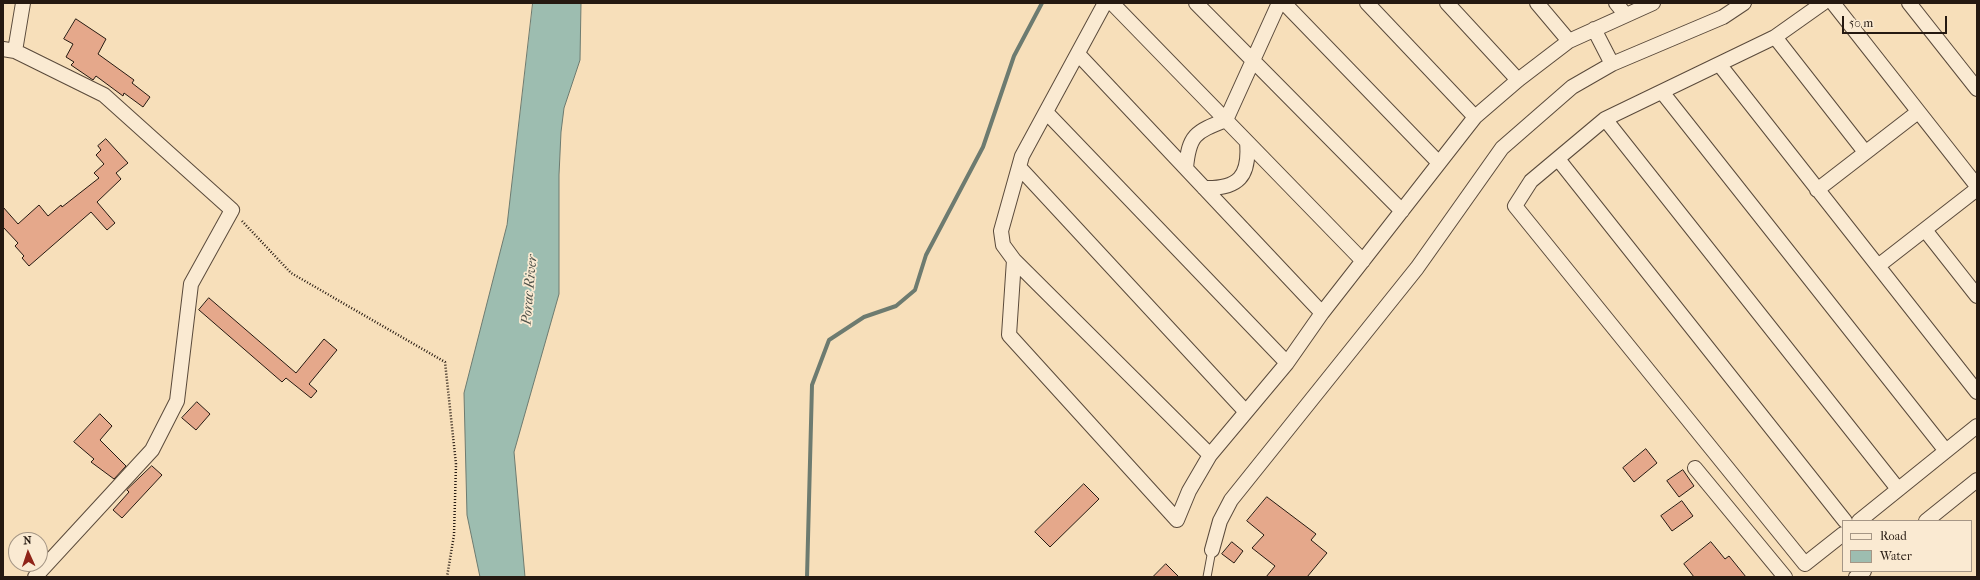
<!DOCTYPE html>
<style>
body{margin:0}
#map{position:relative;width:1980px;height:580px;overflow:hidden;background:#f7dfba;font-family:"IM FELL French Canon",serif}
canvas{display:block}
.frame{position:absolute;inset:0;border:4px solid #251911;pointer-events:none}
.legend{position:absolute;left:1842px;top:520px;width:130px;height:52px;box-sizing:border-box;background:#faead2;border:1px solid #a59685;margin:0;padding:5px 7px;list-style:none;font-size:12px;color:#251911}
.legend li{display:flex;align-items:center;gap:8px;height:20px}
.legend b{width:20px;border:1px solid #a59685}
.north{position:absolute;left:8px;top:532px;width:40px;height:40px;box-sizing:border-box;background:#faead2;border:1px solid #a59685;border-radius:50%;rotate:357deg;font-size:11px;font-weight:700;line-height:16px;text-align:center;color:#251911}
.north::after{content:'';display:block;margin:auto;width:14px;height:18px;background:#8f2418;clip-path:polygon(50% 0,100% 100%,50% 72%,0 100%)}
.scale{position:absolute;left:1842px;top:16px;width:105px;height:18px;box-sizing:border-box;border:2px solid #251911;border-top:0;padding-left:5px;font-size:12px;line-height:14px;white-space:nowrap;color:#251911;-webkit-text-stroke:3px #faead2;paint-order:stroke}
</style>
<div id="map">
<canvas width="1980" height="580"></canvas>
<div class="frame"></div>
<ul class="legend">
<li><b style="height:5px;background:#faead2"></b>Road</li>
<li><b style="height:11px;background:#9dbdb0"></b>Water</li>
</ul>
<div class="north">N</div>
<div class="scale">50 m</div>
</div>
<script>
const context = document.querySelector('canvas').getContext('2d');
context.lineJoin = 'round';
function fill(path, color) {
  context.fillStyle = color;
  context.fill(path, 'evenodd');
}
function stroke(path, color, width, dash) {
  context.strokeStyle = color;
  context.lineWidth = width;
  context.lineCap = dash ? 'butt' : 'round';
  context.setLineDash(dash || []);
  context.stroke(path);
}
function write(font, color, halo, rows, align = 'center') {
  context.font = font + ' "IM FELL French Canon",serif';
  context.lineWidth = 3.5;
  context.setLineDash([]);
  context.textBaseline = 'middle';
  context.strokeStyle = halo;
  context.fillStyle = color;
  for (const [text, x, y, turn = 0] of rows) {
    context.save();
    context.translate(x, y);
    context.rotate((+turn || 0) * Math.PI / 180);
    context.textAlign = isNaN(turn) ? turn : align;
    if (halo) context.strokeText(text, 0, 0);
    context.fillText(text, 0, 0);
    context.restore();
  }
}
const water = new Path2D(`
 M533,3H581L580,60L564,108L561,132L559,175V294L514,452L525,577H480L467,515L464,393L507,225Z`);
fill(water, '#9dbdb0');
stroke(water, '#6d7b70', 1);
stroke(new Path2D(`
 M807,577L812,385L829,340L864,317L896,306L915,290L926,255L983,147L1014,56L1042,3`), '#6d7b70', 4);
const building = new Path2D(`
 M76,19L106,39L98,54L134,80L132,83L150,97L143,107L124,93L123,96L96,76L93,80L71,65L74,62L66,57L73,44L64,39Z
 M106,139L128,163L116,173L121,179L97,202L115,223L107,230L91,212L29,266L22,258L24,256L15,246L18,243L3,227V207L18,224L39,205L48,216L61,205L62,207L99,178L94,173L104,164L96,155L101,150L98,146Z
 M209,298L296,373L324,339L337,350L309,384L317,391L311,398L286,378L282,382L199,310Z
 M197,402L210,414L196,430L182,418Z
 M100,414L112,426L100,440L126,466L114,479L91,462L94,459L74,442Z
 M1646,449L1657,463L1634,482L1623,468Z
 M152,466L162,475L122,518L113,510L129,492L127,490Z
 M1683,470L1694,486L1679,497L1667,481Z
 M1084,484L1099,499L1050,547L1035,532Z
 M1267,497L1316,534L1311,540L1327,553L1307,577H1266L1275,566L1252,548L1264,535L1247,521Z
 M1682,501L1693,516L1672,531L1661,516Z
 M1232,542L1243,551L1234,563L1222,554Z
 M1711,542L1725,559L1729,556L1746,577H1694L1684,564Z
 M1166,564L1179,577H1153Z`);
fill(building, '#e5a88b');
stroke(building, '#251911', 1);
const service = new Path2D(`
 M1207,577L1212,550`);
const minor = new Path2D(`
 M1105,3L1022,156L1001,231L1003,245L1014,260L1009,335L1177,520L1189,491L1210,455L1287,363L1322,313L1475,117L1518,80L1569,41L1653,3
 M1112,3L1363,261
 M1196,3L1402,211
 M1284,3L1439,163
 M1367,3L1475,117
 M1447,3L1518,80
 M1537,3L1569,41
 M1616,3L1625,14
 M1823,3L1775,37L1605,119L1531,181L1515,206L1805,564L1843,534
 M1833,3L1977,186
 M1909,3L1977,89
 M1594,29L1612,64
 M1775,37L1865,152
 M3,49L15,51L104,95L232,210L191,284L177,401L152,450L35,577
 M15,51L23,3
 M1078,54L1322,313
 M1719,64L1977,392
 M1662,92L1946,451
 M1046,112L1287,363
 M1605,119L1898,489
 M1558,159L1845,521
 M1019,167L1246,412
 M1186,168C1189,135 1195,132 1226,120L1279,3
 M1204,188C1239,189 1250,176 1247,142
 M1817,190L1918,112
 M1925,230L1977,296
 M1014,260L1210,455
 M1878,266L1977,189
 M1695,468L1785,577
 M1859,521L1977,426
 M1926,521L1977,480
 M1212,550L1220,521L1231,500L1417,268L1502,148L1572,87L1612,64L1723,17L1744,3
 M1856,577L1864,571`);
stroke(service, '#5a4a3b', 9);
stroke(minor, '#5a4a3b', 16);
stroke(new Path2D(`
 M242,221L291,273L445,362L456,464L454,535L447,577`), '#251911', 2.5, [1, 2]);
stroke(service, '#faead2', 7);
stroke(minor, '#faead2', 14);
write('italic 14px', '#4f5249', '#faead2', [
 ["Porac River",530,290,-85]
]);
</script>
